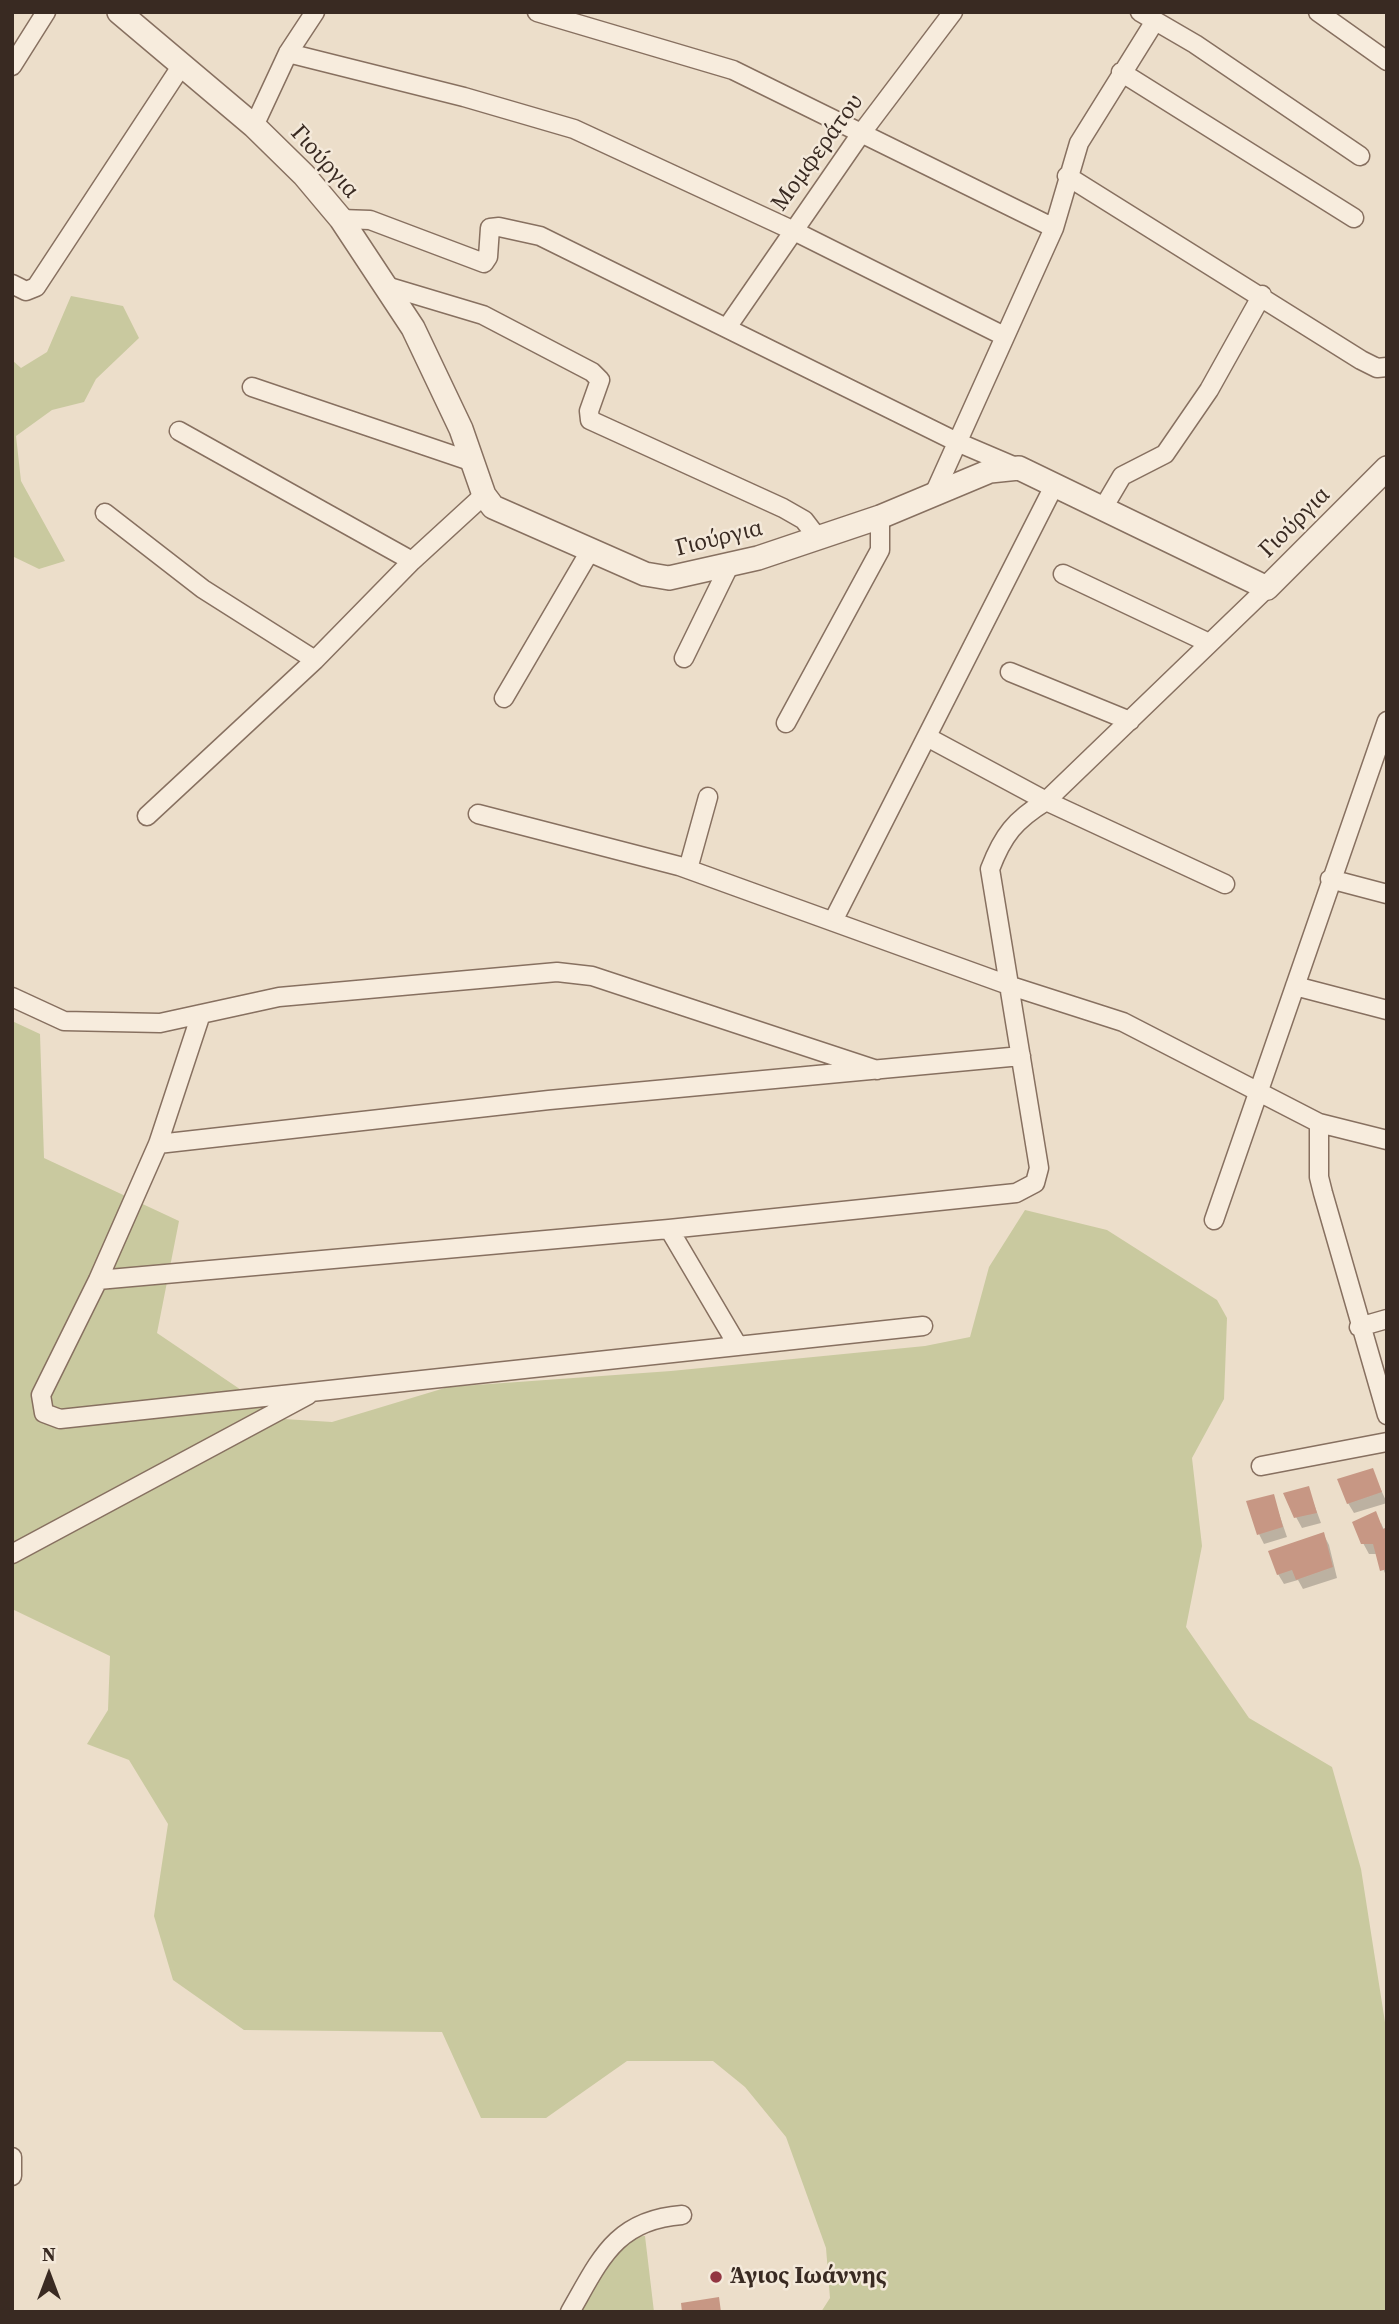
<!DOCTYPE html>
<meta charset="utf-8">
<style>
body{margin:0}
#map{position:relative;width:1399px;height:2324px;overflow:hidden;background:#ecdeca;font-family:"Source Serif 4",serif}
canvas{display:block}
.frame{position:absolute;inset:0;border:14px solid #392a22;pointer-events:none}
.north{position:absolute;left:14px;top:2240px;width:70px;height:70px;-webkit-text-stroke:5px #f4e9da;paint-order:stroke;rotate:0deg;font-size:19px;font-weight:700;line-height:28px;text-align:center;color:#392a22}
.north::after{content:'';display:block;margin:auto;width:24px;height:32px;background:#392a22;clip-path:polygon(50% 0,100% 100%,50% 72%,0 100%)}
</style>
<div id="map">
<canvas width="1399" height="2324"></canvas>
<div class="frame"></div>
<div class="north">N</div>
</div>
<script>
const context = document.querySelector('canvas').getContext('2d');
context.lineJoin = 'round';
function fill(path, color) {
  context.fillStyle = color;
  context.fill(path, 'evenodd');
}
function stroke(path, color, width, dash) {
  context.strokeStyle = color;
  context.lineWidth = width;
  context.lineCap = dash ? 'butt' : 'round';
  context.setLineDash(dash || []);
  context.stroke(path);
}
function write(font, color, halo, rows, align = 'center') {
  context.font = font + ' "Source Serif 4",serif';
  context.lineWidth = 5;
  context.setLineDash([]);
  context.textBaseline = 'middle';
  context.strokeStyle = halo;
  context.fillStyle = color;
  for (const [text, x, y, turn = 0] of rows) {
    context.save();
    context.translate(x, y);
    context.rotate((+turn || 0) * Math.PI / 180);
    context.textAlign = isNaN(turn) ? turn : align;
    if (halo) context.strokeText(text, 0, 0);
    context.fillText(text, 0, 0);
    context.restore();
  }
}
fill(new Path2D(`
 M71,296L123,306L139,338L96,379L84,402L52,410L16,436L21,481L65,561L39,569L12,556V360L21,368L47,352Z
 M12,1021L40,1034L44,1158L179,1221L157,1333L284,1419L332,1422L448,1387L671,1371L925,1346L970,1337L989,1267L1025,1210L1107,1230L1217,1300L1227,1318L1224,1399L1192,1458L1202,1546L1186,1627L1249,1718L1332,1767L1361,1869L1387,2035V2312H821L830,2298L826,2248L786,2137L745,2087L713,2061H627L546,2118H481L442,2032L244,2030L173,1980L154,1916L168,1824L129,1760L87,1744L108,1710L110,1656L12,1609Z
 M645,2236L654,2312H575L621,2237Z`), '#c9c99f');
fill(new Path2D(`
 M1372,1470L1387,1503L1354,1513L1348,1503Z
 M1308,1488L1321,1523L1302,1528L1296,1517Z
 M1273,1496L1287,1537L1264,1544L1259,1534Z
 M1381,1523L1384,1530L1387,1529V1578L1377,1554H1369L1363,1543Z
 M1324,1535L1329,1545L1337,1578L1303,1589L1298,1580L1284,1584L1278,1574Z`), '#0003');
fill(new Path2D(`
 M1373,1468L1382,1492L1347,1504L1337,1479Z
 M1309,1486L1317,1513L1294,1518L1283,1493Z
 M1274,1494L1283,1527L1257,1535L1246,1501Z
 M1376,1511L1383,1529L1387,1527V1569L1380,1571L1373,1544H1361L1352,1522Z
 M1324,1532L1333,1567L1296,1580L1292,1570L1277,1575L1268,1551Z
 M719,2297L721,2312H682L681,2303Z`), '#c79784');
const minor = new Path2D(`
 M537,12L733,70L1054,228
 M1140,12L1195,44L1360,156
 M1318,12L1387,61
 M288,53L464,97L574,129L792,230L1004,336
 M12,66L46,12
 M1121,72L1354,218
 M254,126L288,53L315,12
 M1067,176L1361,360L1377,368L1387,367
 M341,219L370,220L484,263L488,257L490,228L499,227L540,236L957,442L1018,468
 M12,284L26,291L36,287L182,65
 M383,285L483,315L592,372L600,380L589,411L590,420L783,508L804,520L817,537
 M728,326L860,135L953,12
 M252,387L473,462
 M179,431L412,561
 M934,494L1054,228L1079,143L1155,21
 M1102,510L1122,476L1165,454L1209,390L1262,295
 M105,513L203,589L315,660
 M1063,574L1209,643
 M684,658L730,564
 M1010,672L1130,721
 M504,698L590,551
 M786,723L880,550V517
 M927,737L1046,801L1225,884
 M478,814L679,866L1011,986L1123,1022L1319,1123L1387,1140
 M147,816L315,660L412,561L484,495
 M688,869L708,797
 M1330,879L1387,894
 M833,921L1054,486
 M1295,986L1387,1010
 M12,997L64,1021L160,1023L279,997L557,972L592,976L877,1070
 M201,1014L158,1144L98,1280L41,1395L44,1413L60,1419L923,1326
 M1319,1123V1177L1323,1193L1387,1415
 M158,1144L549,1100L1021,1056
 M1214,1220L1387,721
 M669,1229L738,1346
 M98,1280L669,1229L1016,1193L1035,1183L1039,1168L990,869C1003,835 1015,820 1046,801L1267,588
 M1359,1327L1387,1319
 M1261,1466L1387,1442
 M12,1554L308,1395
 M12,2157V2176
 M570,2312C600,2260 615,2220 682,2215`);
const tertiary = new Path2D(`
 M119,12L254,126L304,175L341,219L413,328L461,429L484,495L493,507L645,574L669,578L758,558L880,517L990,471L1019,468L1267,588L1387,468`);
stroke(minor, '#877060', 21);
stroke(tertiary, '#877060', 26);
stroke(minor, '#f7ecdd', 18);
stroke(tertiary, '#f7ecdd', 23);
for (const [x, y, r, color] of [
 [716,2277,7,"#923541"]
]) {
  const dot = new Path2D();
  dot.arc(x, y, r, 0, 2 * Math.PI);
  context.fillStyle = color;
  context.fill(dot);
  stroke(dot, '#f4e9da', 2.5);
}
write('24px', '#392a22', '#f4e9da', [
 ["Μομφεράτου",818,153,-54],
 ["Γιούργια",324,162,48],
 ["Γιούργια",1295,523,-45],
 ["Γιούργια",719,539,-14]
]);
write('bold 24px', '#392a22', '#f4e9da', [
 ["Άγιος Ιωάννης",730,2277]
], 'left');
</script>
